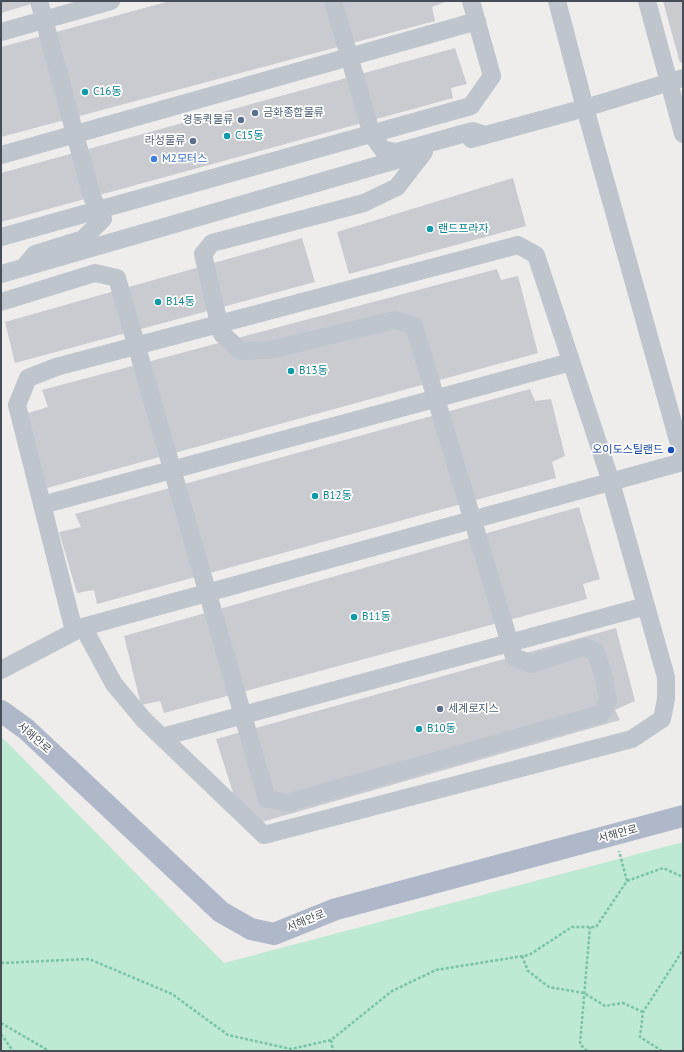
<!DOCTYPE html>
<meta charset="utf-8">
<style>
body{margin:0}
#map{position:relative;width:684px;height:1052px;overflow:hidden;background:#efecec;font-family:"PT Sans",sans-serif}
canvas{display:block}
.frame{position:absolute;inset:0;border:2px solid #464d57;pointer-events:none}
</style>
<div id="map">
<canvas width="684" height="1052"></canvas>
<div class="frame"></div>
</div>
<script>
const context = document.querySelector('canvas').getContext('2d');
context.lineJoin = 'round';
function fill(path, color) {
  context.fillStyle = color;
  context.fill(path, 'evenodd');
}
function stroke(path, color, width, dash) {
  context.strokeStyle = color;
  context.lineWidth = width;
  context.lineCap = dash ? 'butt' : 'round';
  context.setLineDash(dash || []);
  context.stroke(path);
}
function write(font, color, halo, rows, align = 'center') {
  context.font = font + ' "PT Sans","Noto Sans KR",sans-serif';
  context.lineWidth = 3.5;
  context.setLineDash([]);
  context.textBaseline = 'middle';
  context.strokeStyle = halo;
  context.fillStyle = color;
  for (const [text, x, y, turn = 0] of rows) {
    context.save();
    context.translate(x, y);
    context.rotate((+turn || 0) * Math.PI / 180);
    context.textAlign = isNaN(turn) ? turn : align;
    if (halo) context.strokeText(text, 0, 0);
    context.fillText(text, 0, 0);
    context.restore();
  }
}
fill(new Path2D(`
 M1,738L5,740L224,963L683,842V1051H1Z`), '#bee9d3');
fill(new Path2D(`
 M1,1H41L1,13Z
 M170,1H445V2L432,7L435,21L1,137V47Z
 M663,1H683V62L680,63Z
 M455,48L467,84L451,88L453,98L1,222V173Z
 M513,178L526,226L349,274L337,232Z
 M302,238L315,282L15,363L5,322Z
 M497,269L501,280L518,276L538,353L47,488L28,413L48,407L42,390Z
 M530,389L535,401L551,399L565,456L552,462L556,478L97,604L94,590L77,593L59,532L81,527L75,514Z
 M579,507L600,579L583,584L587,599L164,713L160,701L141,705L124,636Z
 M616,628L635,701L615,710L620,720L258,823L253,812H239L216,739Z`), '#cacbd0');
stroke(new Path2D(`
 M627,881L663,868L683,877
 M522,956L528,971L549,987L584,993L605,1006L623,1003L643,1012
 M1,963L89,959L172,994L228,1035L291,1049L331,1040L392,991L436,970L529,955L572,927H596L627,881L619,851
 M1,1023L49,1051
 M1,1034L13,1051
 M331,1040L333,1051
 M587,1051L580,1044L590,927
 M662,1051L640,1037L643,1012L683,950`), '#79c3a7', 2.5, [3, 2]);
stroke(new Path2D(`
 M557,1L585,108L683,458
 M647,1L683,134
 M1,32L111,1
 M471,139L585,108L683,78
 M1,155L477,21
 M1,237L471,106L492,76L471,1
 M1,274L417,154
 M217,315L203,254L212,243L364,203L397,187L424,152
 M42,505L571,362
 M74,631L17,405L28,378L56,367L518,245L536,255L611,482L666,677V699L662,719L632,739L264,835L144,720L114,684L83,627
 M1,670L83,627L683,462
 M162,737L646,606`), '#bec5cd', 18);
stroke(new Path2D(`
 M1,711L26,729L221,912L251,929L274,934L336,909L683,816`), '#aeb8c9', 22);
stroke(new Path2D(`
 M333,1L372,135L383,150L397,152L473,131L485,135
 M24,267L35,254L83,239L103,219L92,197L39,1
 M1,302L95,273L117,278L267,799L287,803L601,714L608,701L605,681L596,652L584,647L532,664L514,657L414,326L395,320L269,350L241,351L222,334L217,315`), '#bec5cd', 18);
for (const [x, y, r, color] of [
 [85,92,4,"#0f9aa8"],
 [255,113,4,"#5c6f8a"],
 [241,120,4,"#5c6f8a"],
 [227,136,4,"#0f9aa8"],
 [193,141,4,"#5c6f8a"],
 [154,159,4,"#3f7fe0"],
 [430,229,4,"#0f9aa8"],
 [158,302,4,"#0f9aa8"],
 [291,371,4,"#0f9aa8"],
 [671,450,4,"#1a4fb4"],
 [315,496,4,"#0f9aa8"],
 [354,617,4,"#0f9aa8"],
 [440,709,4,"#5c6f8a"],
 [419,729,4,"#0f9aa8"]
]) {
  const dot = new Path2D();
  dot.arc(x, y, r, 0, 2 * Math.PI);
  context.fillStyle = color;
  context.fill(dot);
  stroke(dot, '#fff', 1.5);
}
write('11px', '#0d838f', '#fff', [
 ["C16동",93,92],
 ["C15동",235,136],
 ["랜드프라자",438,229],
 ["B14동",166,302],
 ["B13동",299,371],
 ["B12동",323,496],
 ["B11동",362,617],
 ["B10동",427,729]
], 'left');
write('11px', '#4e5e75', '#fff', [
 ["금화종합물류",263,113],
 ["경동퀵물류",233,120,"right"],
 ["라성물류",185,141,"right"],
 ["세계로지스",448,709]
], 'left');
write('11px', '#366cbe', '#fff', [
 ["M2모터스",162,159]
], 'left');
write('11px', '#164399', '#fff', [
 ["오이도스틸랜드",663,450]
], 'right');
write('11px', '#464d57', '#fff', [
 ["서해안로",34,738,41],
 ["서해안로",618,834,-15],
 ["서해안로",306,921,-22]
]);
</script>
